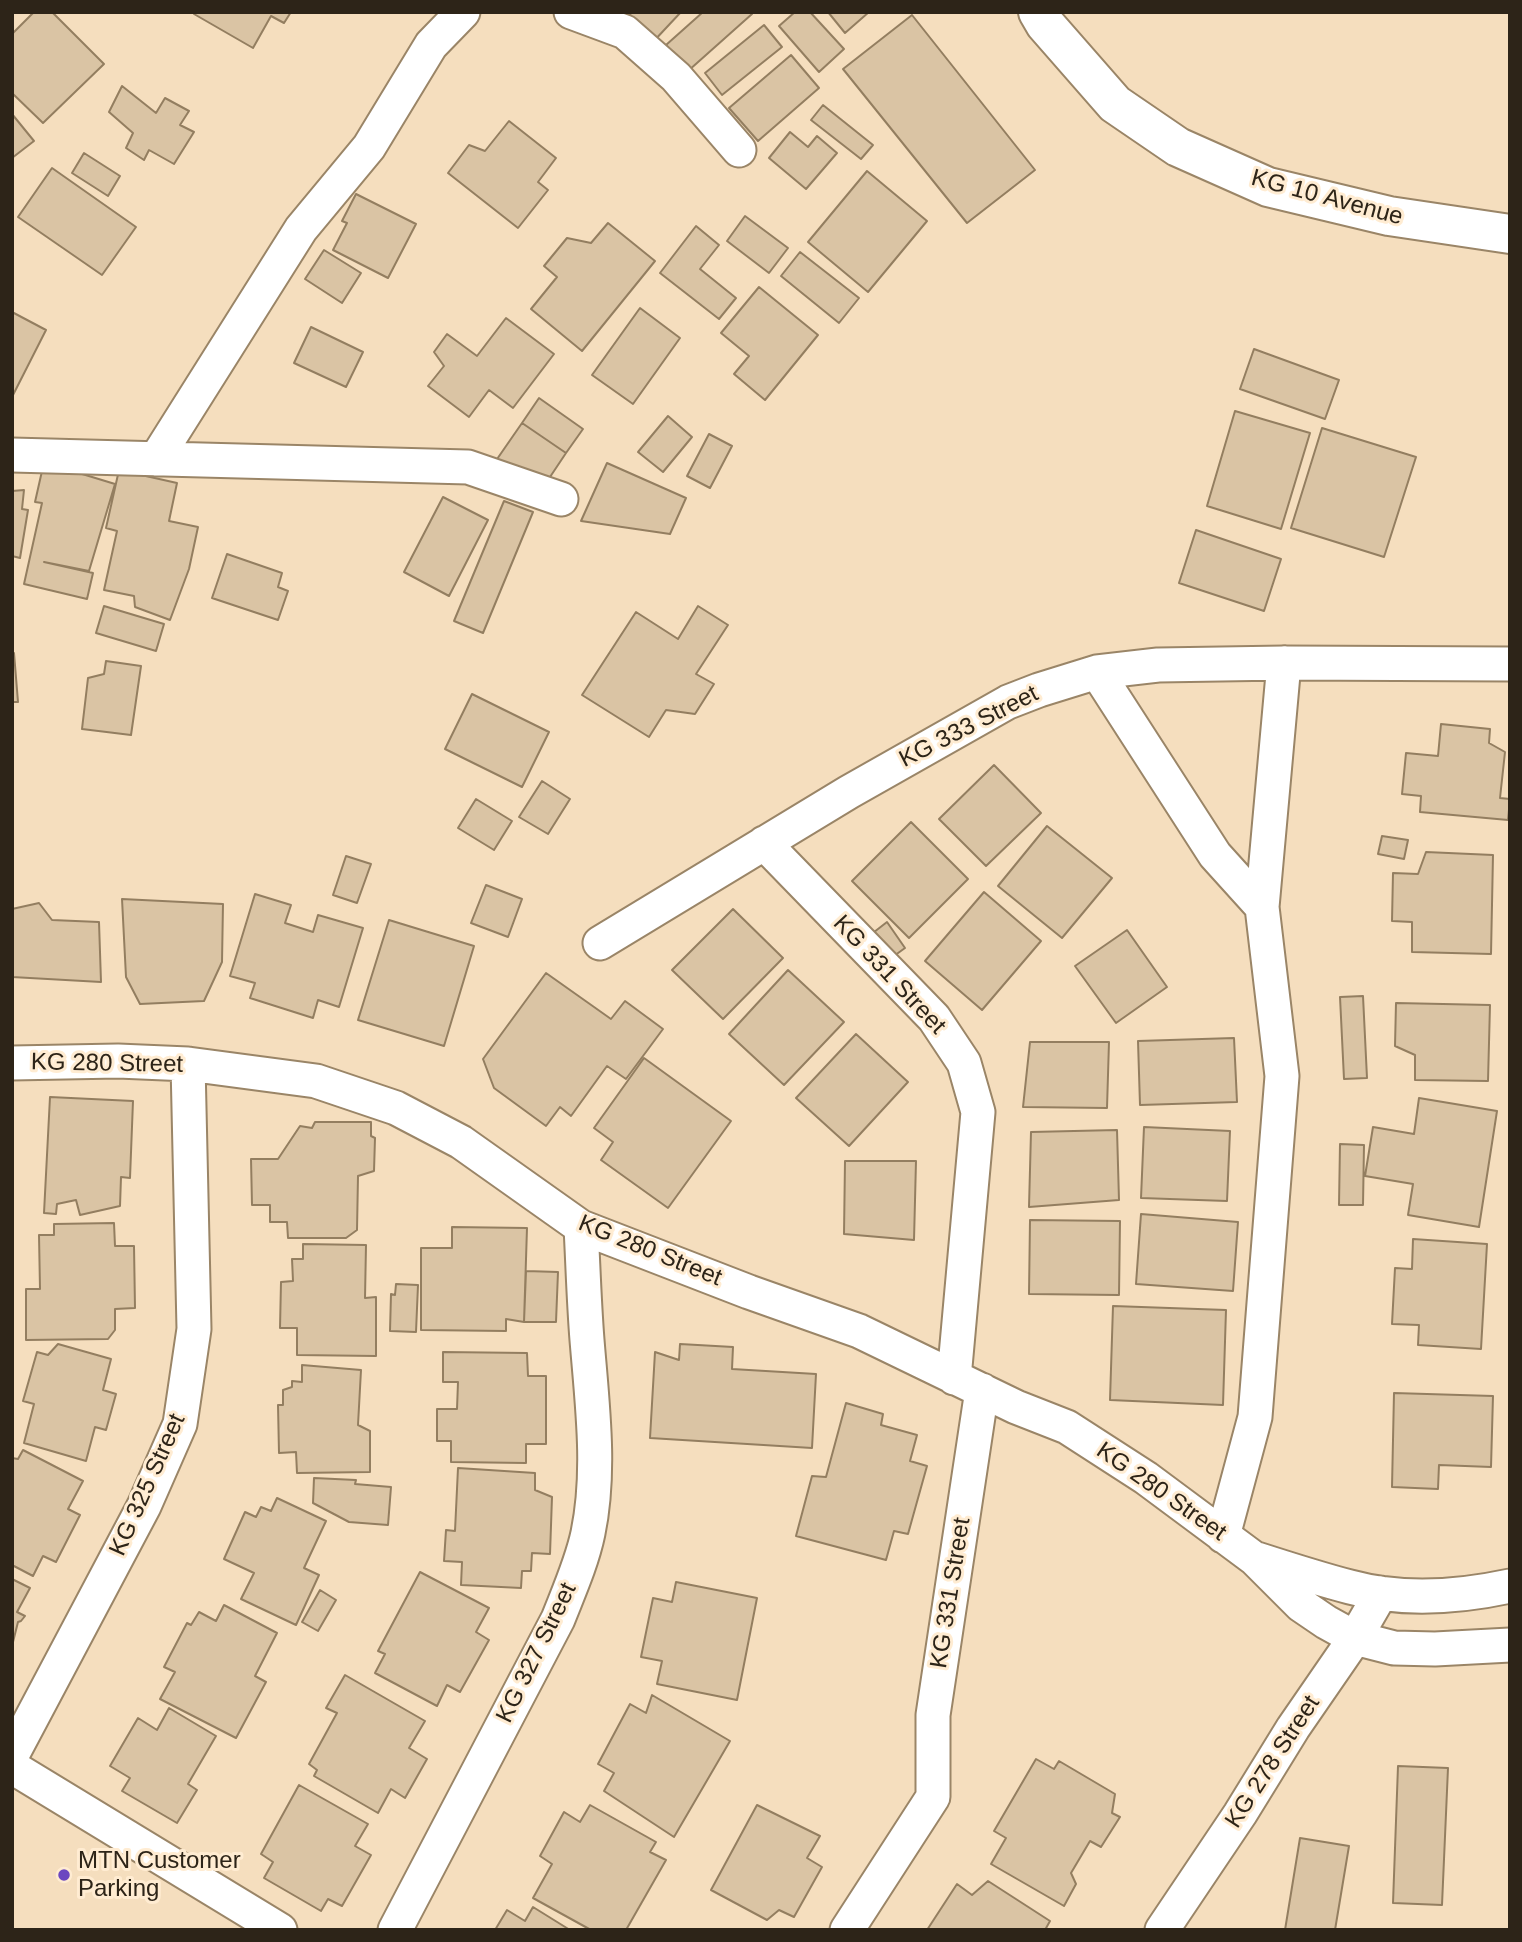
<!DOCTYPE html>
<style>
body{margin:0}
#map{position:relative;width:1522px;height:1942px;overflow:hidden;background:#f5debe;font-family:Helvetica,sans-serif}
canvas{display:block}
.frame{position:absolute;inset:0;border:14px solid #2d2418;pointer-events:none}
</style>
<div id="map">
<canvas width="1522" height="1942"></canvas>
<div class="frame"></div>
</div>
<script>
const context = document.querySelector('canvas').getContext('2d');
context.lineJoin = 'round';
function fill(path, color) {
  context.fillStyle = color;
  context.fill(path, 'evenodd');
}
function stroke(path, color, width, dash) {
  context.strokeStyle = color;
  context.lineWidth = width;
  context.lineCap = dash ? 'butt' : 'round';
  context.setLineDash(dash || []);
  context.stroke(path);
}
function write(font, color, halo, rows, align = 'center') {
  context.font = font + ' Helvetica,sans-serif';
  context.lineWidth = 6;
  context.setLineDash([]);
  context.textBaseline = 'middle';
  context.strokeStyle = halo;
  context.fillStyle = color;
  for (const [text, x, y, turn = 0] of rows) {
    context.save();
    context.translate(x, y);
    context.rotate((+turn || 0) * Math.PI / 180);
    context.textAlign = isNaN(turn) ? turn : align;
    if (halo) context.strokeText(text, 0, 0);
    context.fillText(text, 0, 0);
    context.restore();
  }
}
const building = new Path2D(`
 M34,12H52L104,64L43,123L12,93V34Z
 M196,12H291L284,23L271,16L253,48L194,14Z
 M632,12H681L652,43L626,19Z
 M703,12H750L752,14L688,71L666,45Z
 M795,12H810L844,49L819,72L779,26Z
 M828,12H869L845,33Z
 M912,15L1035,170L967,223L843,69Z
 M764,25L782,47L722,95L705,73Z
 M791,55L819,88L758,141L729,108Z
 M122,86L156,113L165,98L189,111L180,125L194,132L174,164L149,150L144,160L126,148L133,133L109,112Z
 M823,105L873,145L861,159L811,120Z
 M12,114L34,141L12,158Z
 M509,121L556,158L538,182L548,190L518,228L448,173L469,145L485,151Z
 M790,132L808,147L817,136L837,153L806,189L769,158Z
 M84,153L120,176L108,196L72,173Z
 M52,168L136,227L102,275L18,217Z
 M867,171L927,221L868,292L808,242Z
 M356,194L416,224L388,278L333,250L347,223L342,221Z
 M745,216L788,248L769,273L727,241Z
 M608,223L655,261L582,351L531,309L557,277L544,266L567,238L591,243Z
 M696,226L719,245L700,269L736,298L719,319L660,273Z
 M324,250L361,273L342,303L305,279Z
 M800,252L859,298L839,323L781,276Z
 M759,287L818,335L765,400L734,374L749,356L721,333Z
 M640,308L680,338L633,404L592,375Z
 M12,312L46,330L12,397Z
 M506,318L554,354L513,408L489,390L469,417L428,386L444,366L434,352L447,334L477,356Z
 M311,327L363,352L346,387L294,363Z
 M1254,349L1339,380L1325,419L1240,389Z
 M539,398L583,429L566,453L522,423Z
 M1235,411L1310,433L1281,529L1207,506Z
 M668,416L692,437L663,472L638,452Z
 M522,423L566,453L546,483L495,462Z
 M1322,428L1416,457L1384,557L1291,528Z
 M709,434L732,446L710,488L687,476Z
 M607,463L686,498L670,534L581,521Z
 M56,466L115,484L89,571L44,562L93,573L87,599L24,584L42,503L35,502L42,471Z
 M119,470L177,483L169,521L198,527L189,569L170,620L135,607L134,596L104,590L117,531L106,528Z
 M24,490L22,509L28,510L20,558L12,556V491Z
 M443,497L488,520L449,596L404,572Z
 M504,501L533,512L483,633L454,621Z
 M1196,530L1281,559L1264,611L1179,583Z
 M227,554L282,573L278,587L288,591L278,620L212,598Z
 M104,606L164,624L156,651L96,633Z
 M698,606L728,625L696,674L714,684L695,714L666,710L649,737L582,695L636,612L678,639Z
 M14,653L18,702H12V654Z
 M106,661L141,666L131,735L82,729L88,678L104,674Z
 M472,694L549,732L522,787L445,749Z
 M1441,724L1490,729L1489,743L1505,752L1500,798L1510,799L1508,820L1420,812L1421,796L1402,794L1406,753L1438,756Z
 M994,765L1041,813L986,866L939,819Z
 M542,781L570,799L548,834L519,817Z
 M476,799L512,821L494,850L458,828Z
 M911,822L968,879L909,938L852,881Z
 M1047,826L1112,878L1062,938L998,886Z
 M1382,836L1408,840L1404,859L1378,854Z
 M1426,852L1493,855L1491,954L1412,952V922L1392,921L1393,873L1418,874Z
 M346,856L371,864L357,903L333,895Z
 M486,885L522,899L508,937L471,923Z
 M984,892L1041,941L982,1010L925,961Z
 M255,894L291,905L285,923L313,932L318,915L363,928L339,1007L318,1000L313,1018L250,998L255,983L230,976Z
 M122,899L223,904L222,962L204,1001L140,1004L126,977Z
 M39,903L52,920L99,922L101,982L12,977V909Z
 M733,909L783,958L723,1019L672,970Z
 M389,920L474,946L444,1046L358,1020Z
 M887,922L905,948L887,961L869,936Z
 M1127,930L1167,987L1116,1023L1075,966Z
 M788,970L844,1022L784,1085L729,1034Z
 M546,973L611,1019L625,1001L663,1029L626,1079L607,1066L571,1116L560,1107L546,1126L494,1088L483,1059Z
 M1363,996L1367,1078L1344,1079L1340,997Z
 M1396,1003L1490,1005L1488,1081L1415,1080V1055L1395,1046Z
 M856,1034L908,1082L849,1146L796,1098Z
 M1234,1038L1237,1102L1140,1105L1138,1041Z
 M1030,1042H1109L1107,1108L1023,1107Z
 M644,1058L731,1121L668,1208L601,1160L613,1142L594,1128Z
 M50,1097L133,1101L130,1178L121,1177L120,1206L80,1215L76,1200L57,1204L56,1214L44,1213Z
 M1419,1098L1497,1111L1479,1227L1408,1215L1413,1184L1365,1176L1373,1127L1414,1134Z
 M315,1122H371V1136L375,1138L374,1171L358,1176L357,1230L346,1238H288L287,1222H270V1205H252L251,1159H278L300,1126L312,1128Z
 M1144,1127L1230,1131L1227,1201L1141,1198Z
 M1117,1130L1119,1200L1029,1207L1031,1132Z
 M1340,1144L1364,1145L1363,1205H1339Z
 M845,1161H916L914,1240L844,1234Z
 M1141,1214L1238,1222L1233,1291L1136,1284Z
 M1030,1220L1120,1221L1119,1295L1029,1294Z
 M114,1223L115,1246H134L135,1308L115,1309V1330L108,1339L26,1340V1289H40L39,1235H54V1224Z
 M452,1227L527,1228L524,1322L506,1319V1331L421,1330V1248H452Z
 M1413,1239L1487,1244L1481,1349L1418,1345L1419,1325L1392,1324L1395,1268L1412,1269Z
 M303,1244L366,1245L365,1298L376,1297V1356L297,1355V1328H280L281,1282L293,1281L292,1259H303Z
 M526,1271L558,1272L556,1322H524Z
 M396,1284L418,1285L416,1332L390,1331L391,1294L395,1295Z
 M1113,1306L1226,1310L1223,1405L1110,1400Z
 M58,1344L111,1359L103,1390L116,1394L106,1430L95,1427L86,1461L24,1443L34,1404L23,1401L37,1352L48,1355Z
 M680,1344L733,1347L732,1369L816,1374L812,1448L650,1438L655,1352L679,1360Z
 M443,1352L527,1353L528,1376H546V1444H526V1463L451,1462V1441H437V1409H457L458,1382H443Z
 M302,1365L361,1370L358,1425L370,1431V1472L297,1473L296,1452L279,1453L278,1405H283V1390L292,1387V1381L302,1382Z
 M1394,1393L1493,1396L1491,1467L1439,1465L1438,1489L1392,1487Z
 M846,1403L883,1414L881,1425L917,1435L910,1461L927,1466L908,1534L894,1531L886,1560L796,1536L812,1476L826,1477Z
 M23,1450L83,1481L68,1509L80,1515L56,1562L43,1556L33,1576L12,1565V1458L18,1459Z
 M458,1468L535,1473V1490L552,1497L550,1554L532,1553L531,1571H522L521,1588L461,1585L462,1562L444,1561L446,1530L455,1531Z
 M314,1478L356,1480L355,1484L391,1487L388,1525L349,1522L313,1503Z
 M277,1498L326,1521L304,1568L319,1575L296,1625L241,1599L254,1573L224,1559L245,1512L256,1517L261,1507L271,1511Z
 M420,1572L489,1608L476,1632L489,1640L460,1692L447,1685L437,1706L375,1673L385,1654L378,1651Z
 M12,1579L30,1588L17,1612L25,1616L21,1621L18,1622L12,1646Z
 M676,1582L757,1598L737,1700L657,1684L662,1661L641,1657L653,1598L672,1602Z
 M320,1590L336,1600L318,1631L302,1622Z
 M224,1605L277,1633L255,1676L266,1682L236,1738L160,1699L175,1672L164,1667L187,1623L191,1625L199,1612L216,1621Z
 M345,1675L425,1721L409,1748L427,1759L405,1798L391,1789L378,1813L314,1776L317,1770L309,1764L337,1713L326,1708Z
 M652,1695L730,1741L674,1837L604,1791L614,1773L598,1764L630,1704L646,1713Z
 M169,1708L216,1736L188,1784L197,1790L177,1823L122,1791L130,1778L110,1766L138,1718L157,1730Z
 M1036,1759L1054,1769L1059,1761L1115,1794L1112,1813L1120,1817L1101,1847L1090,1841L1071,1873L1076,1884L1064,1906L991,1864L1006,1838L994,1831Z
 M1398,1766L1448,1768L1442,1905L1393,1903Z
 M299,1785L368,1824L355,1846L371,1855L342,1906L328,1899L321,1911L264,1878L273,1862L261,1854Z
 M590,1805L656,1842L650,1852L666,1860L626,1930H591L533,1898L552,1864L540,1856L564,1812L580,1822Z
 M757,1805L820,1836L807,1858L822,1867L794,1917L779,1910L767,1920L711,1890Z
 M1300,1838L1349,1846L1335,1930H1285Z
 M988,1881L1050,1921L1045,1930H927L957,1884L972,1895Z
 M533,1907L570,1930H495L507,1910L525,1921Z`);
fill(building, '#dac4a4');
stroke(building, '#937e60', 2);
const minor = new Path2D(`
 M571,12L625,32L676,77L739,150
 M12,455L468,467L561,499
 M156,459L301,229L369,147L431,45L463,12
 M1097,672L1215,855L1262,907
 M764,843L934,1018L964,1063L978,1112L954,1378
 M600,943L849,792L1008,702L1039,690L1097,672L1158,665L1284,663L1510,664
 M12,1063L118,1061L188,1064L316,1081L396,1108L461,1142L581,1227L749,1292L859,1331L1016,1407L1067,1427L1146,1478L1255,1559L1301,1605L1326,1622L1355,1638L1394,1648L1435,1649L1510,1645
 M1223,1536L1255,1417L1282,1076L1262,907L1284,663
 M1257,1559C1288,1569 1319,1579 1350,1587C1401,1601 1459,1597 1510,1586
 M12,1755L144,1506L180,1424L194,1329L188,1064
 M12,1767L280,1930
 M395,1930L558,1619C569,1591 582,1562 588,1533C601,1471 592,1402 587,1340C584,1302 583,1265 581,1227
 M847,1930L933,1797V1715L982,1390
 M1162,1930L1240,1814L1293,1728L1355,1638L1381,1593`);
const tertiary = new Path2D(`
 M1038,12L1045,24L1115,104L1178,147L1268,187L1389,216L1510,234`);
stroke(minor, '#9a8567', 37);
stroke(tertiary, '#9a8567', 42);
stroke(minor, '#fff', 33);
stroke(tertiary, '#fff', 38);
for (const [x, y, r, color] of [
 [64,1875,7,"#6b47c0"]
]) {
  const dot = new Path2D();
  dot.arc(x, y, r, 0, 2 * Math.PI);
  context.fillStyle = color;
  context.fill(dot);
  stroke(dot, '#ffecd2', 2.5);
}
write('24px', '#2d2418', '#ffecd2', [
 ["KG 10 Avenue",1327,198,15],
 ["KG 333 Street",969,727,-27],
 ["KG 331 Street",889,975,47],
 ["KG 280 Street",107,1064,1],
 ["KG 280 Street",650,1251,22],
 ["KG 325 Street",148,1485,-66],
 ["KG 280 Street",1161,1492,35],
 ["KG 331 Street",951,1593,-81],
 ["KG 327 Street",537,1653,-64],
 ["KG 278 Street",1273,1762,-57]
]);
write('24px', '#2d2418', '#ffecd2', [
 ["MTN Customer",78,1861],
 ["Parking",78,1889]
], 'left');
</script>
